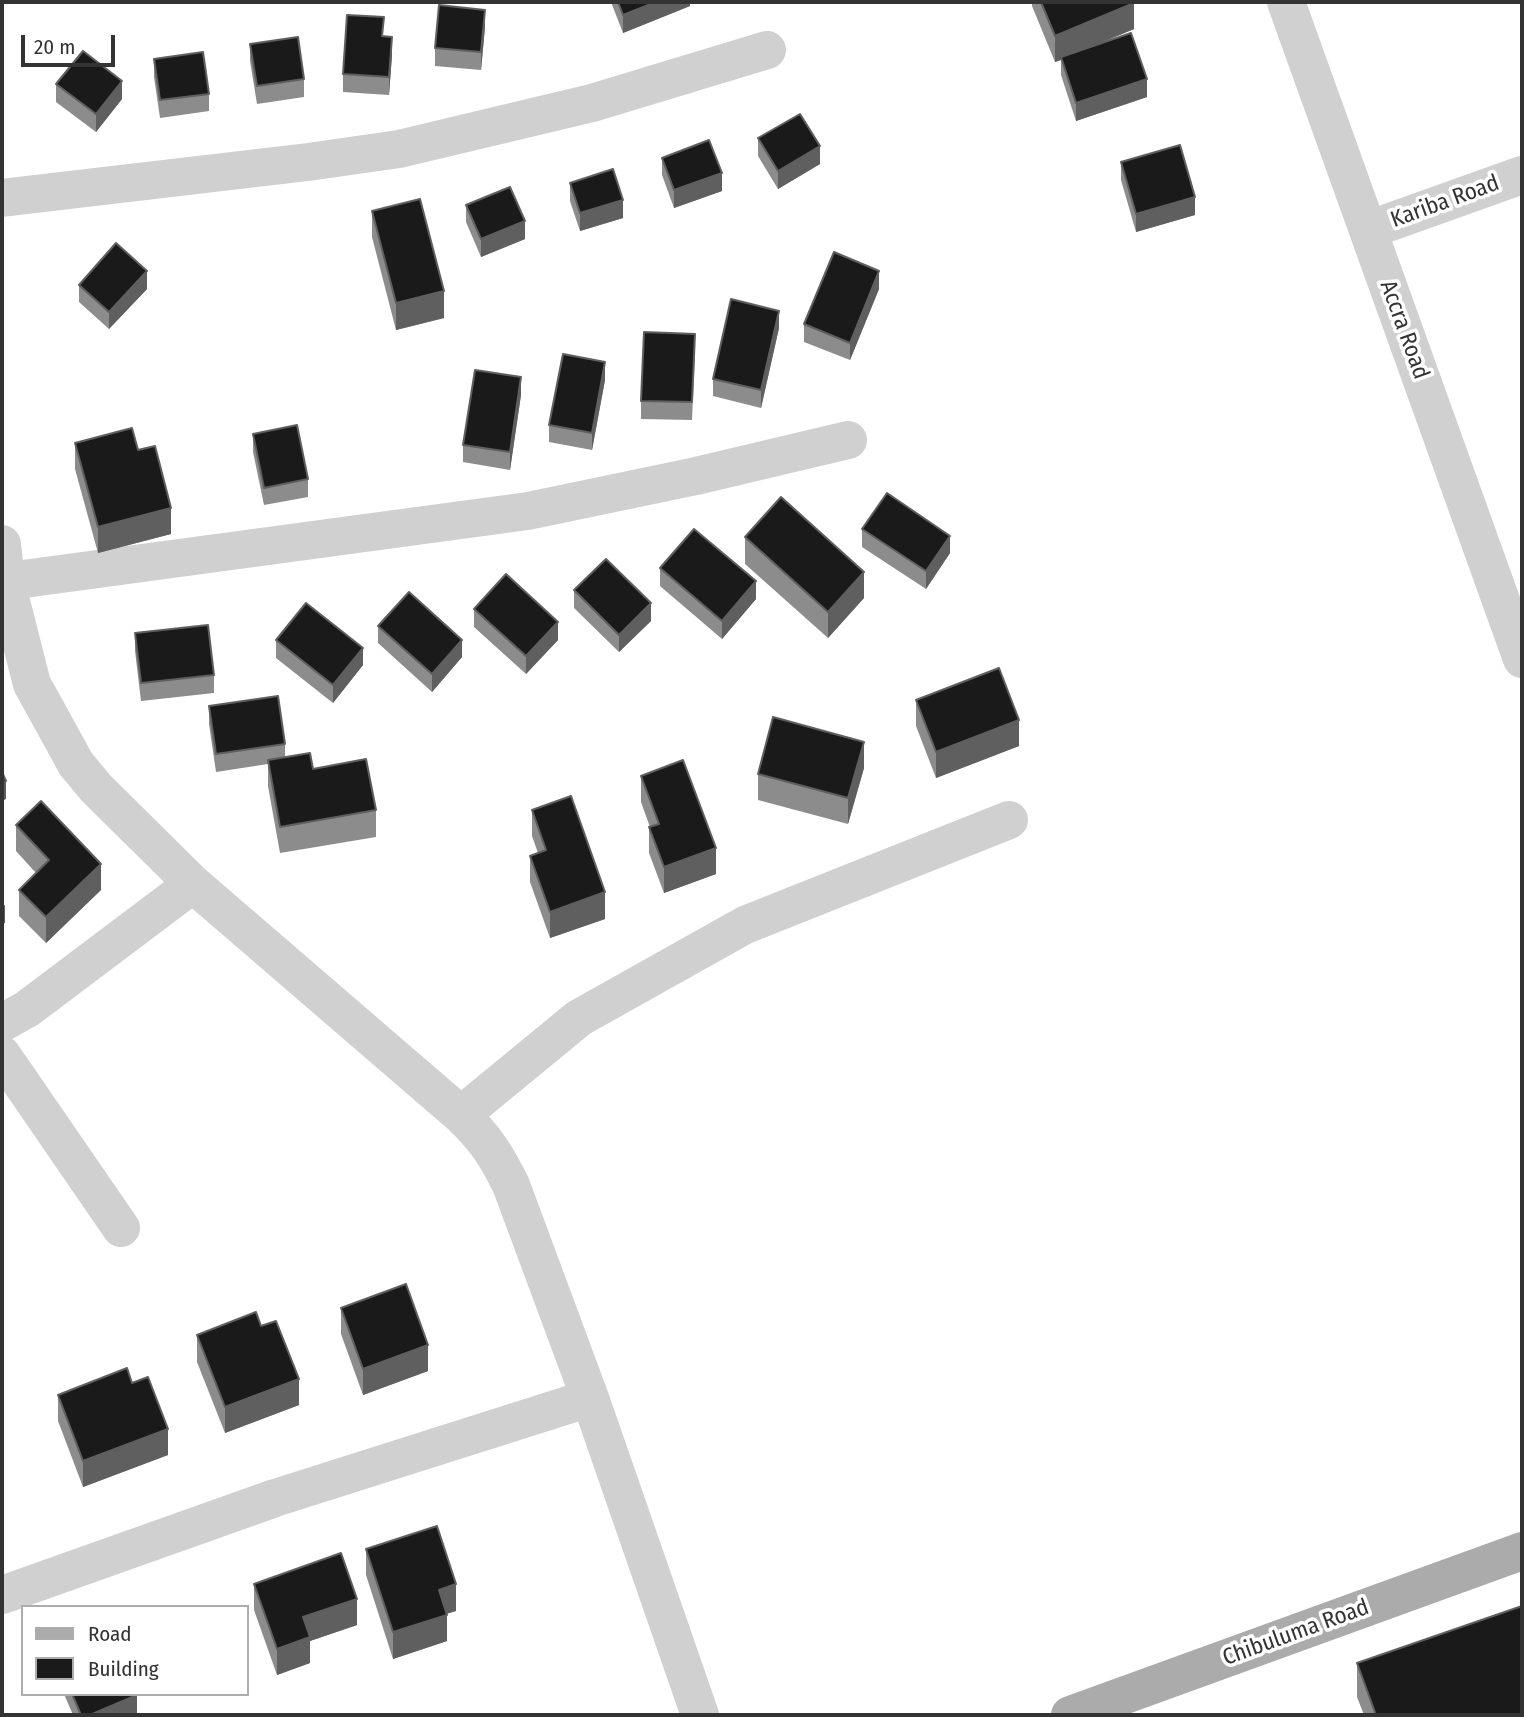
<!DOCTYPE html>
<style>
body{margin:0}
#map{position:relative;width:1524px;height:1717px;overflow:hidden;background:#fff;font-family:"Fira Sans Condensed",sans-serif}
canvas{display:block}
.frame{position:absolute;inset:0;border:4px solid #333;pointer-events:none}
.legend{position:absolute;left:21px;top:1605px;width:228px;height:91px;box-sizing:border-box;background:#fff;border:2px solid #adadad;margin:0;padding:9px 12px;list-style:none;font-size:21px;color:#333}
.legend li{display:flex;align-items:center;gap:14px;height:35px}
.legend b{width:35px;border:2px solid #adadad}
.scale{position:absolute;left:21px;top:35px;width:94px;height:32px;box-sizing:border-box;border:4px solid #333;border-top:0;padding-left:9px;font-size:21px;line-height:24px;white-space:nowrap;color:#333;-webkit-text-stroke:5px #fff;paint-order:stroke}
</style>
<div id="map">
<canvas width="1524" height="1717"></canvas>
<div class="frame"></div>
<ul class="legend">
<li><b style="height:9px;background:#ababab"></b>Road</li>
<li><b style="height:19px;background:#1a1a1a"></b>Building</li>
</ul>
<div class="scale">20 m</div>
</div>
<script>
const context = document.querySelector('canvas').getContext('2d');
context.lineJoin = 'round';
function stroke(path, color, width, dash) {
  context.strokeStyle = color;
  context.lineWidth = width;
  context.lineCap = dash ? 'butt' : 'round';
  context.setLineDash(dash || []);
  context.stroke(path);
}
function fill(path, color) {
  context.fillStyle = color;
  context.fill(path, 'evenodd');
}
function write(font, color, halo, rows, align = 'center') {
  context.font = font + ' "Fira Sans Condensed",sans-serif';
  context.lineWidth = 7;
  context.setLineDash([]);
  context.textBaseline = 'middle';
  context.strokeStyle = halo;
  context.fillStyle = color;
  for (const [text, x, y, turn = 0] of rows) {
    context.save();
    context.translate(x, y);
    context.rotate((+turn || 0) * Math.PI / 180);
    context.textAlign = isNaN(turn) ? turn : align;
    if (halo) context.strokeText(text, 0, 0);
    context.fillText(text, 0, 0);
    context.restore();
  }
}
stroke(new Path2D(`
 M1286,2L1522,659
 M2,198L308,162L399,149L592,103L767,50
 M1368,230L1522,175
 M2,544L6,582L32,684L76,764L96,788L193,884L461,1115C486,1139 496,1155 511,1185L590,1398L700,1715
 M2,582L528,511L696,476L848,440
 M2,1023L27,1009L193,884
 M2,1055L121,1228
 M461,1115L579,1018L745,925L1009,820
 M2,1595L275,1498L590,1398`), '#d0d0d0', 38);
stroke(new Path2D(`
 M1070,1715L1522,1551`), '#ababab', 38);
fill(new Path2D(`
 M611,2H690V6L623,33Z
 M1032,2H1133L1134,29L1099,44L1147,97L1076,121L1061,75V60L1055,62L1032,6Z
 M485,27L481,70L435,66V48Z
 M384,36L392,55L389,95L343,92V74Z
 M250,44L304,79V97L257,104L250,61Z
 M154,59L209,94V111L160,118L154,77Z
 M56,84L122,99L96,132L56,102Z
 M758,138L820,164L778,189L758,156Z
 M662,158L722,191L674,208L662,175Z
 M1121,162L1195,215L1136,232L1121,180Z
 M570,183L623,218L580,231L570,201Z
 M466,205L525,239L481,257L466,222Z
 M372,211L444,318L396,330L372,237Z
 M79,285L147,289L109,329L79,302Z
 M879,289L850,360L804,342V324Z
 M779,328L761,408L713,396V379Z
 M695,352L692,420L641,419V401Z
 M605,380L592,450L549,442V425Z
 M521,395L510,470L463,462V445Z
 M253,434L308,479V497L264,505L253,452Z
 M75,443L138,450L171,534L98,553L75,469Z
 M862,529L950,553L926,589L862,547Z
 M745,537L864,598L828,638L745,564Z
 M660,568L756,599L722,639L660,586Z
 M574,590L651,621L619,652L574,608Z
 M474,609L558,640L526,674L474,627Z
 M378,626L462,657L432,692L378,643Z
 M135,633L214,675V693L141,701L135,651Z
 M276,640L363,665L333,703L276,658Z
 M916,700L1019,746L936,778L916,726Z
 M209,706L285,744V757L313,769L376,810V837L280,853L268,786V764L216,772L209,724Z
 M864,768L848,824L758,800V774Z
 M641,776L716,874L664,893L649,853V827H650L641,802Z
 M532,810L605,919L550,938L530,882V856L538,853L532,836Z
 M16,825L101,890L46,943L19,916V890L36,873L16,851Z
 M341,1308L428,1371L363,1395L341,1334Z
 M261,1326L299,1405L225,1433L197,1362V1335Z
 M132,1383L168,1455L83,1487L58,1421V1395Z
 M366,1549L456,1611L446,1614L447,1641L393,1659L366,1575Z
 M254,1584L357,1625L310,1641V1663L277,1675L254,1610Z
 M1357,1663L1522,1715H1364L1357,1697Z
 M64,1694H137V1713L131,1715H73Z`), '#8c8c8c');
fill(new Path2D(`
 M656,2H690V6L623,33V15Z
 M1134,3V29L1061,59V57V60L1055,62V36Z
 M485,10V27L481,70V52Z
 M392,37V55L389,95V77Z
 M1147,79V97L1076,121V103Z
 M122,81V99L96,132V114Z
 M820,146V164L778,189V171Z
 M722,173V191L674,208V190Z
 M1195,197V215L1136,232V214Z
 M623,200V218L580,231V213Z
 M525,221V239L481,257V239Z
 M147,271V289L109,329V312Z
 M879,271V289L850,360V343Z
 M444,291V318L396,330V303Z
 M779,311V328L761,408V390Z
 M605,362V380L592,450V433Z
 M521,377V395L510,470V452Z
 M171,508V534L98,553V527Z
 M950,536V553L926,589V571Z
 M864,572V598L828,638V612Z
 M756,581V599L722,639V621Z
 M651,603V621L619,652V635Z
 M558,622V640L526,674V656Z
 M462,640V657L432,692V674Z
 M363,648V665L333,703V685Z
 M1019,720V746L936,778V752Z
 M864,742V768L848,824V798Z
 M6,781V799L2,801V783Z
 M716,848V874L664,893V867Z
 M101,864V890L46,943V917Z
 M605,892V919L550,938V912Z
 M5,905V923L2,924V906Z
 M428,1345V1371L363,1395V1369Z
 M299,1379V1405L225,1433V1407Z
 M168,1429V1455L83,1487V1461Z
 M456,1584V1611L439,1616V1590Z
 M357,1599V1625L310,1641V1663L277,1675V1649L303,1617Z
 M447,1615V1641L393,1659V1632Z
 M137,1695V1713L131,1715H90Z`), '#5f5f5f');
const building = new Path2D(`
 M618,2H656L623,15Z
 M1041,2H1133L1134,3L1055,36Z
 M439,5L485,10L481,52L435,48Z
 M347,15L384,17L382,36L392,37L389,77L343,74Z
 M1131,33L1147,79L1076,103L1061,57Z
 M298,37L304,79L257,86L250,44Z
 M83,51L122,81L96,114L56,84Z
 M203,52L209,94L160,100L154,59Z
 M800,114L820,146L778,171L758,138Z
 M709,140L722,173L674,190L662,158Z
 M1180,145L1195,197L1136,214L1121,162Z
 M613,169L623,200L580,213L570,183Z
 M510,187L525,221L481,239L466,205Z
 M420,199L444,291L396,303L372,211Z
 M116,243L147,271L109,312L79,285Z
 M834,252L879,271L850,343L804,324Z
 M731,299L779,311L761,390L713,379Z
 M644,332L695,334L692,402L641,401Z
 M563,354L605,362L592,433L549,425Z
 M475,370L521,377L510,452L463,445Z
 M297,425L308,479L264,488L253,434Z
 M132,428L138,450L155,446L171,508L98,527L75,443Z
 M887,493L950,536L926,571L862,529Z
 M781,497L864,572L828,612L745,537Z
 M694,529L756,581L722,621L660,568Z
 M606,559L651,603L619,635L574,590Z
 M506,574L558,622L526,656L474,609Z
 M409,592L462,640L432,674L378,626Z
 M306,603L363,648L333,685L276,640Z
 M208,625L214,675L141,683L135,633Z
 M999,668L1019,720L936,752L916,700Z
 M278,696L285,744L216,754L209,706Z
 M773,717L864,742L848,798L758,774Z
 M310,753L313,769L366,759L376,810L280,827L268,760Z
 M683,760L716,848L664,867L649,827L659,824L641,776Z
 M2,772L6,781L2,783Z
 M571,796L605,892L550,912L530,856L546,850L532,810Z
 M41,801L101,864L46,917L19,890L49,860L16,825Z
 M406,1284L428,1345L363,1369L341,1308Z
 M256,1312L261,1326L276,1321L299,1379L225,1407L197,1335Z
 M127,1368L132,1383L148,1377L168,1429L83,1461L58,1395Z
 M437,1526L456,1584L439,1590L447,1615L393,1632L366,1549Z
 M341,1553L357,1599L303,1617L310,1637L277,1649L254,1584Z
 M1522,1606V1715H1376L1357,1663Z
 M72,1694H137V1695L90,1715H81Z`);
fill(building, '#1a1a1a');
stroke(building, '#5f5f5f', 2);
write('23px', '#333', '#fff', [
 ["Kariba Road",1445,202,-20],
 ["Accra Road",1404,330,70],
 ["Chibuluma Road",1296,1633,-20]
]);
</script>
